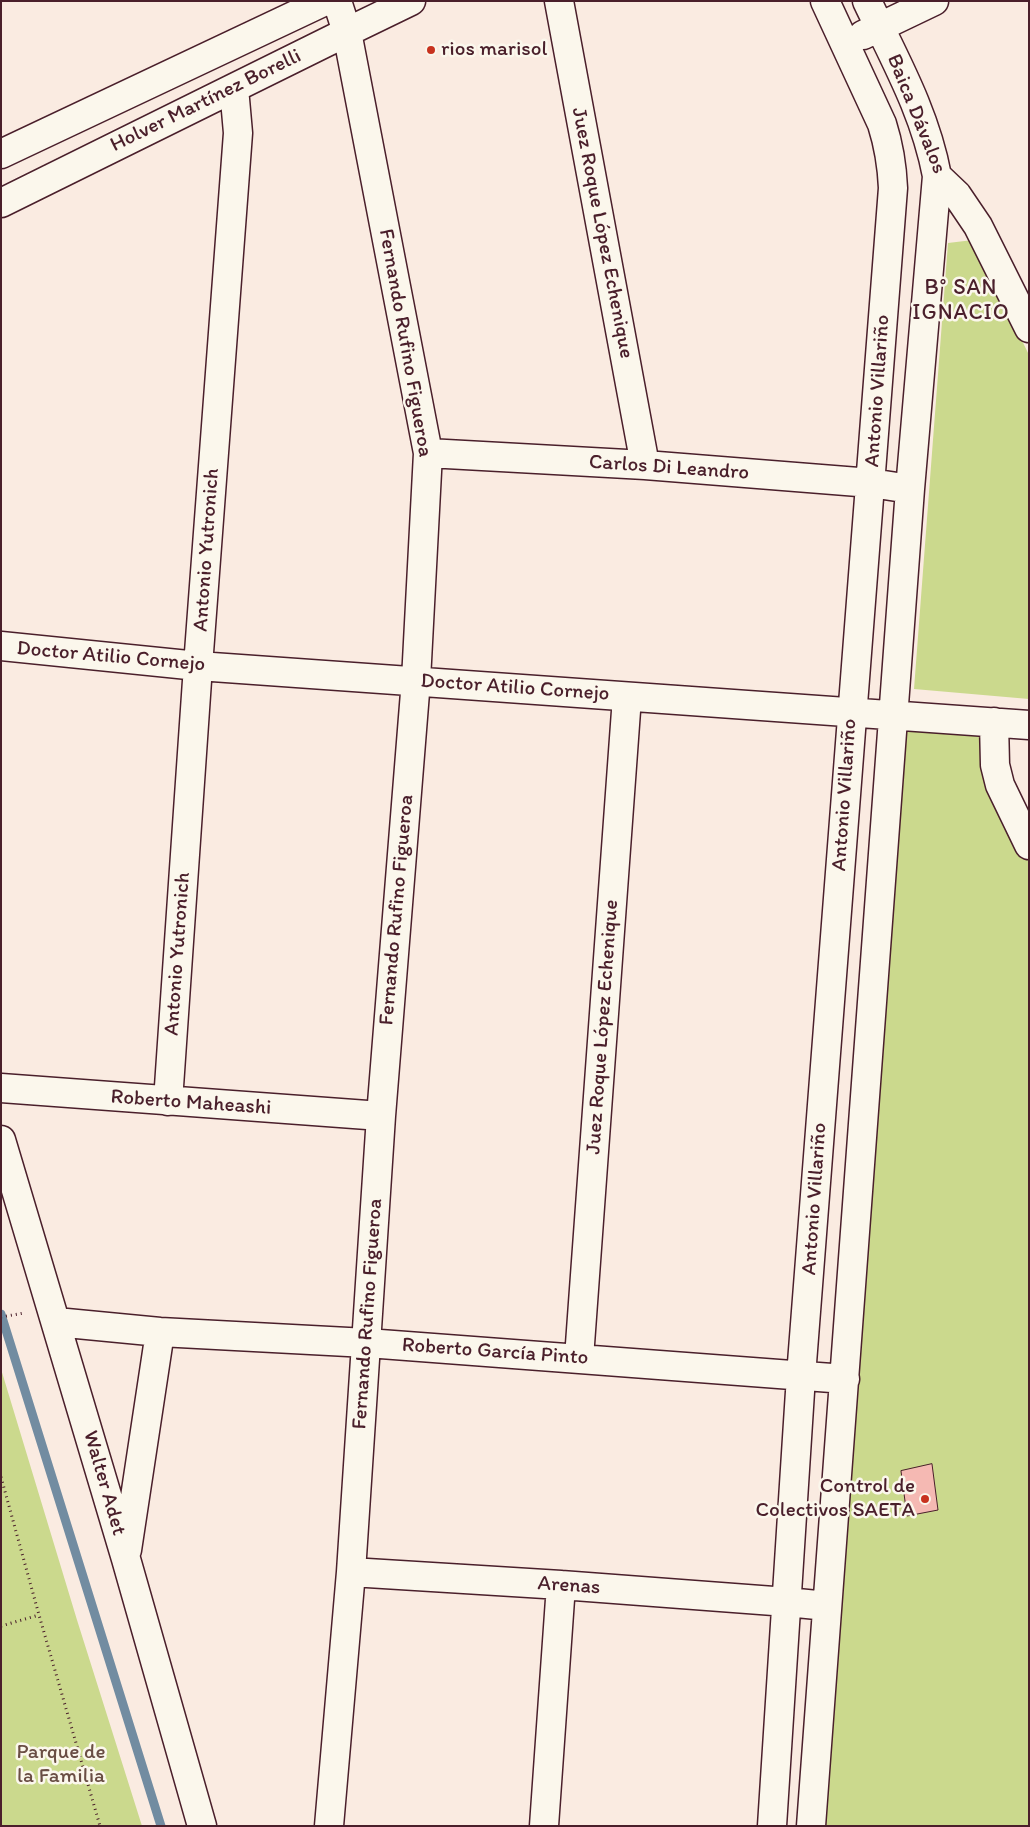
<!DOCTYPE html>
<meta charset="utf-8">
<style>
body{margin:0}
#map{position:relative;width:1030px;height:1827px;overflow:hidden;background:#faebe1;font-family:Itim,sans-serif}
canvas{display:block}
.frame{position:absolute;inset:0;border:2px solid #4a1f2b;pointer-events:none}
</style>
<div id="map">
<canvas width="1030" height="1827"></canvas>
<div class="frame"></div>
</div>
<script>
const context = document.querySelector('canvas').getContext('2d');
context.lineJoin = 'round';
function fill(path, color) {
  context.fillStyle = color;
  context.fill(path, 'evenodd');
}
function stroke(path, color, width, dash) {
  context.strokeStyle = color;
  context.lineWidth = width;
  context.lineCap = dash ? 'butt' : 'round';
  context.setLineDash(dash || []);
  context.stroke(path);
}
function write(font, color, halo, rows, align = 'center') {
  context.font = font + ' Itim,sans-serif';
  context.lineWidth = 5;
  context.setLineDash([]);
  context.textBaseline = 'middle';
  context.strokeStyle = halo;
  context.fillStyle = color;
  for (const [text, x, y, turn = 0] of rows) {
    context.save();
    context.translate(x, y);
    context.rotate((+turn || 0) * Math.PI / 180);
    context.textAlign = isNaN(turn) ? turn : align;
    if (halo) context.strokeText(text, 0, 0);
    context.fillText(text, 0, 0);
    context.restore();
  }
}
fill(new Path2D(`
 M973,240L1029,355V699L914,689L948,243Z
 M894,716L994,722L1029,844V1826H811Z
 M1,1369L77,1620L142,1826H1Z`), '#cbd98d');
stroke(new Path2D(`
 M1,1314L161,1826`), '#728ca1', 9);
const building = new Path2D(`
 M932,1464L938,1510L907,1516L901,1471Z`);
fill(building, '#f5b9b3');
stroke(building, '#4a1f2b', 1);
const minor = new Path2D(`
 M559,1L645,465
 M863,35L934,1
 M1,154L325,1
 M937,176L957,195L978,226L1029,328
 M1,203L347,32L411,1
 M428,453L645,465L871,483L910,489
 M1,646L198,666L1029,725
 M994,722L995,765L1000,785L1029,845
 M1,1088L381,1116
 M168,1101L198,666L238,133L234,88
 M1,1140L126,1559L202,1826
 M56,1322L160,1332L367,1343L845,1379
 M579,1358L627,697
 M127,1550L160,1332
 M351,1572L561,1585L787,1602L827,1606
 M329,1826L351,1572L381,1116L416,680L428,453L347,32L337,1
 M544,1826L561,1585
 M772,1826L801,1376L893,188C892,165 889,146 882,124L825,1
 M811,1826L910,489L937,176C925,112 895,60 867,1`);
stroke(minor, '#4a1f2b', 31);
stroke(new Path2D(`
 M1,1317L24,1313
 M1,1477L39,1615L100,1826
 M1,1626L39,1615`), '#4a1f2b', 3, [1, 4]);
stroke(minor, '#fbf7ec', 28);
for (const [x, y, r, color] of [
 [431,50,5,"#c8321e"],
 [925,1499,5,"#c8321e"]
]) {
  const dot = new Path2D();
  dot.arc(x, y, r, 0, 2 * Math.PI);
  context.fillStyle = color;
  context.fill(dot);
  stroke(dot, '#fbf7ec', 2);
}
write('21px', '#4a1f2b', '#fbf7ec', [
 ["rios marisol",441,50],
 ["Control de",915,1487,"right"],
 ["Colectivos SAETA",915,1511,"right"]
], 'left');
write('21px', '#4a1f2b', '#fbf7ec', [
 ["Holver Martínez Borelli",206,101,-26],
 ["Baica Dávalos",916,114,68],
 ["Juez Roque López Echenique",602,233,79],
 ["Fernando Rufino Figueroa",405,343,80],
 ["Antonio Villariño",878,391,-86],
 ["Carlos Di Leandro",669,468,4],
 ["Antonio Yutronich",207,550,-86],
 ["Doctor Atilio Cornejo",111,657,5],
 ["Doctor Atilio Cornejo",515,688,4],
 ["Antonio Villariño",845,795,-86],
 ["Fernando Rufino Figueroa",397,910,-85],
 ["Antonio Yutronich",178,954,-86],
 ["Juez Roque López Echenique",603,1027,-86],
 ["Roberto Maheashi",191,1103,4],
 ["Antonio Villariño",815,1199,-86],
 ["Fernando Rufino Figueroa",368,1314,-86],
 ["Roberto García Pinto",495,1352,4],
 ["Walter Adet",104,1483,74],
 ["Arenas",569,1586,4]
]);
write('21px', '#6a4e44', '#fbf7ec', [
 ["Parque de",61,1753],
 ["la Familia",61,1777]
]);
context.letterSpacing = '1px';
write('22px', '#4a1f2b', '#fbf7ec', [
 ["B° SAN",961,288],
 ["IGNACIO",961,313]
]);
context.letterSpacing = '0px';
</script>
